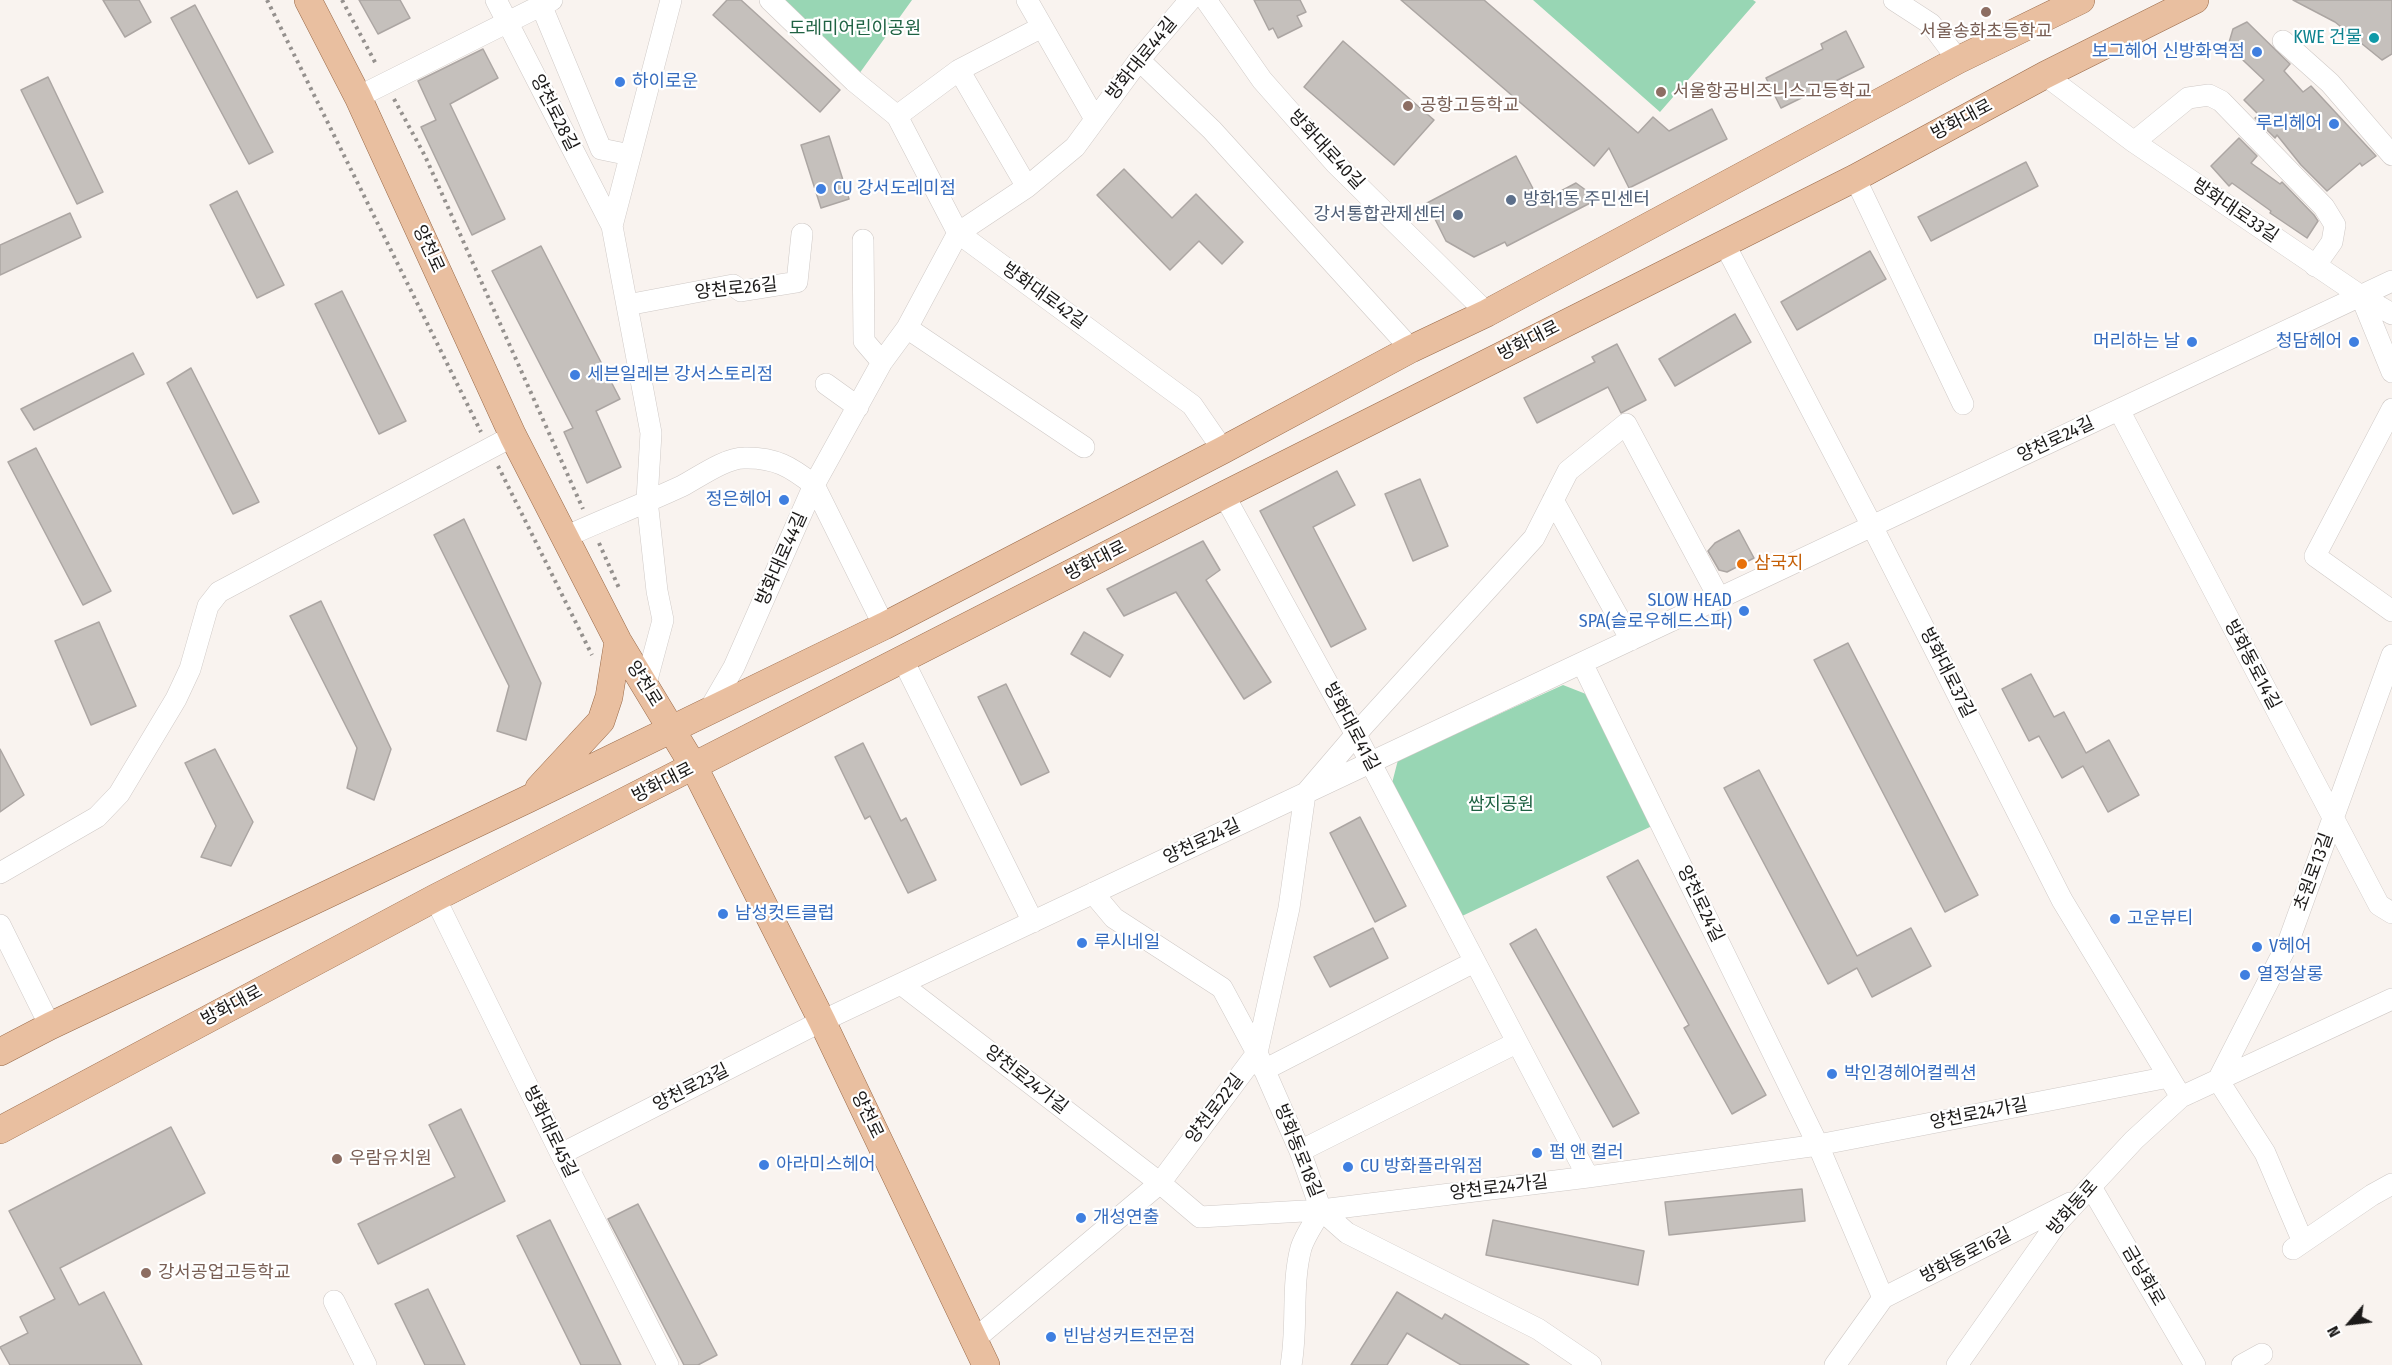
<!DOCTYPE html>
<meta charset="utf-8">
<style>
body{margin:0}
#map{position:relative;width:2392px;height:1365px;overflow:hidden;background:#f9f3ef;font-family:"Fira Sans Condensed",sans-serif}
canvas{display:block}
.north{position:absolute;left:2320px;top:1293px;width:60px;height:60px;-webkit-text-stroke:4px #fff;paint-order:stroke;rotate:242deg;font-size:16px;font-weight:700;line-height:24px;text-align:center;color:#1c1a19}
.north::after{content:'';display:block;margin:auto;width:21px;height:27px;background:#1c1a19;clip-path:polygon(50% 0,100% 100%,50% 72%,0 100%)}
</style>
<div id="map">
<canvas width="2392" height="1365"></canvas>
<div class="north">N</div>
</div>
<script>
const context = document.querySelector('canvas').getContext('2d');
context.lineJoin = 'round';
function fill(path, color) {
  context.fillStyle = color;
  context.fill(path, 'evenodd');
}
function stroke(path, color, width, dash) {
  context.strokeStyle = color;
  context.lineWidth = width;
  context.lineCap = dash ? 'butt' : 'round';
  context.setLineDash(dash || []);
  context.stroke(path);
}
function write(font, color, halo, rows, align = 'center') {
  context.font = font + ' "Fira Sans Condensed","Noto Sans KR",sans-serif';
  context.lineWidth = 4.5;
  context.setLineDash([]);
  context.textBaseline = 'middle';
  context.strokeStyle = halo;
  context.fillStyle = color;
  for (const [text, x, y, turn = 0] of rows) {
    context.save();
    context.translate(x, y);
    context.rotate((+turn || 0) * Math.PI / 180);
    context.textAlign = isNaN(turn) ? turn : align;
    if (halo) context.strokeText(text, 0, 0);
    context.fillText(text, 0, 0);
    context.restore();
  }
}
fill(new Path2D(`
 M781,0H912L859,74Z
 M1533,0H1753L1756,2L1660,112Z
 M1563,685L1591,696L1652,826L1460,917L1391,787L1398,760Z`), '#98d6b4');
const building = new Path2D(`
 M103,0H139L151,22L125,37Z
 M359,0H400L410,18L378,34Z
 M727,0H741L840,90L820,112L713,15Z
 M1254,0H1300L1306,12L1297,16L1302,26L1278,38L1273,28L1269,30Z
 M1401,0H1484L1638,133L1653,117L1669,131L1712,109L1727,139L1629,188L1609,148L1594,166Z
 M2293,0H2392V54L2382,60L2335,22Z
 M195,5L273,152L249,164L171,18Z
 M2247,22L2290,64L2284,71L2303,92L2311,86L2376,156L2362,166L2360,163L2327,191L2301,165L2277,135L2275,138L2255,118L2259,115L2244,100L2264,80L2228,46L2233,29Z
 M1846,31L1864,67L1781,108L1766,78L1823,49L1821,44Z
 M1343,41L1434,120L1394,165L1304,87Z
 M483,49L498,78L450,104L505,219L472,235L421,127L436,120L418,81Z
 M48,77L103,192L77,204L21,90Z
 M829,136L849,199L821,208L801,145Z
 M2239,138L2257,156L2251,163L2280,184L2282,182L2314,215L2318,221L2307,238L2270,213L2271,211L2232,183L2229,186L2211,166Z
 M1516,156L1540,202L1576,183L1598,199L1507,246L1505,242L1474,257L1446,241L1427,203Z
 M2026,162L2038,186L1931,241L1918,217Z
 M1124,169L1172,218L1196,194L1243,242L1222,264L1199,241L1170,270L1097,195Z
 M237,191L284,285L257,298L210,205Z
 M70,213L81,237L0,275V245Z
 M541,246L620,399L596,411L621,467L587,483L564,432L573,428L492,271Z
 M1870,251L1886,279L1797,330L1781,302Z
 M342,291L406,421L379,434L315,304Z
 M1735,314L1751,342L1675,386L1659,359Z
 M1617,344L1646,400L1621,413L1608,387L1537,423L1524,398L1595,362L1592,357Z
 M133,353L144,374L34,430L21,409Z
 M191,368L259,502L233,514L167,383Z
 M36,448L111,591L83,605L8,462Z
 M1337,471L1355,505L1313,527L1366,629L1331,647L1260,511Z
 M1420,479L1448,546L1413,561L1385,494Z
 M464,519L541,683L526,740L497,731L509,686L434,535Z
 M1739,530L1754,558L1727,572L1719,570L1708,551L1715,543Z
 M1203,541L1220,570L1206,580L1271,682L1244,699L1176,592L1124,616L1107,589Z
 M321,601L391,749L374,800L347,788L357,748L290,616Z
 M99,622L136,706L91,725L55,641Z
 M1084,632L1123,655L1110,677L1071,654Z
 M1848,643L1978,895L1945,912L1814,660Z
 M2031,674L2054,717L2064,712L2086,753L2109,740L2139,795L2108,812L2083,766L2062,778L2039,736L2029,741L2002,689Z
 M1006,684L1049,772L1021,785L978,697Z
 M863,743L901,821L906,818L936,880L908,893L870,816L865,819L835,757Z
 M0,749L24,795L0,812Z
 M215,749L253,822L231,866L201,857L216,826L185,763Z
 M1759,770L1857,956L1911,928L1931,966L1872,997L1857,968L1828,984L1724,788Z
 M1360,817L1406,906L1375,922L1330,833Z
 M1638,860L1766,1095L1732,1114L1684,1028L1689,1025L1607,877Z
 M1373,928L1388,958L1330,987L1314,957Z
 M1536,929L1639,1113L1613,1127L1510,944Z
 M461,1109L505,1201L378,1264L358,1224L455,1177L429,1125Z
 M171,1127L205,1193L60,1268L79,1305L104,1292L142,1365H10L0,1347L28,1333L20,1317L55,1299L9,1211Z
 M1802,1189L1805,1221L1669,1235L1665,1202Z
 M638,1204L717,1355L698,1365H684L608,1219Z
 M550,1220L621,1365H581L517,1236Z
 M1493,1220L1644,1251L1638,1285L1486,1255Z
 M428,1289L465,1365H425L395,1304Z
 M1397,1292L1442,1319L1445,1314L1529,1365H1461L1407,1333L1387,1365H1351Z`);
fill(building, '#c5c0bc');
stroke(building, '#aca6a3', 1.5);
const minor = new Path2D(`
 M496,0L612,226
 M539,0L601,149L630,155
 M770,0L854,81L897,116L958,233L1192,405L1223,450
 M1027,0L1095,119
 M1206,0L1262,80L1336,164L1487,313
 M1894,0L1931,24L1958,60
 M2283,41L2330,83L2392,155
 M1139,60L1212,130L1411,349
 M959,70L1027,187
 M2045,75L2134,142L2361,296L2392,372
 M358,97L552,0
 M897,116L959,70L1042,27
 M2134,142L2188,98L2209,95L2221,101L2324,207L2335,225L2332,242L2315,266
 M1855,178L1963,404
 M863,240L864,341L882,362
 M1724,243L1872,526L2062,900L2181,1097
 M2361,296L2392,314
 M627,305L733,285L741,291L797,282L802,234
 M907,328L1084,447
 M826,384L858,407
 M2392,409L2315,556L2392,611
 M2119,410L2379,905L2392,913
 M1224,495L1356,735L1588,1177
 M1553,500L1631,640
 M565,537C603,520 643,504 682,486C699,477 725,458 744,458C775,457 791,467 814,485L884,626
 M903,660L1033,922
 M1582,663L1818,1145L1883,1298L1835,1365
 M645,687L663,620L657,591L647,500L651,433L612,226L671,0
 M708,712L734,667L814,485L882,362L907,328L958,233L1027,187L1075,147L1139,60L1190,0
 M0,873L97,817L119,794L176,699L190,669L208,606L219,592L513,436
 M1093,893L1114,918L1222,988L1257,1053L1300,1151L1321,1210L1347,1233L1538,1329L1591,1365
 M435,898L561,1154L668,1365
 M0,925L50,1026
 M901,984L1160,1183L1200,1217L1321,1210L1588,1177L1818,1145L2169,1077
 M1264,1070L1474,962
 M1300,1151L1516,1043
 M561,1154L822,1021L2392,281
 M2091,1187L2195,1365
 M2303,1242L2265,1153L2218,1080L2288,943L2392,655
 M2293,1249L2372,1195L2392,1184
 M1883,1298L2070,1203
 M334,1301L366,1365
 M975,1339L1160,1183L1257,1053L1289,908L1305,794L1364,725L1534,538L1568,471L1626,424L1719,598
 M1291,1365C1298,1327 1291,1286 1301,1248C1305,1235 1315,1222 1321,1210
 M1957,1365L2057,1223L2134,1140L2181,1097L2392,999
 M2242,1365L2262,1354`);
const major = new Path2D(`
 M308,0L358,97L513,436L618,641L694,767L822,1021L986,1365
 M539,788L601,721L609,697L618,641
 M0,1052L50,1026L528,799L884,626L1223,450L1411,349L1487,313L1958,60L2081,0
 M0,1130L435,898L1224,495L1855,178L2045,75L2195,0`);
stroke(minor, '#cfc9c6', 22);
stroke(major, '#986948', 28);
stroke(new Path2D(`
 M267,0L481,432
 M342,0L377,66
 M394,99L425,156L583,509
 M498,466L592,655
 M599,543L619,588`), '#95918e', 4, [3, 4.5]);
stroke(minor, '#fff', 21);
stroke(major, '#e9bfa0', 27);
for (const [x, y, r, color] of [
 [1986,12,6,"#8d6e63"],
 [2374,38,6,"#0f9aa8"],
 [2257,52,6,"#3f7fe0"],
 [620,82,6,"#3f7fe0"],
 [1661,92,6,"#8d6e63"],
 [1408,106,6,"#8d6e63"],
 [2334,124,6,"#3f7fe0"],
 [821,189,6,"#3f7fe0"],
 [1511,200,6,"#5c6f8a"],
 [1458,215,6,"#5c6f8a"],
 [2192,342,6,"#3f7fe0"],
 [2354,342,6,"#3f7fe0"],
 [575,375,6,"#3f7fe0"],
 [784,500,6,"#3f7fe0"],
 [1742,564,6,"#e8710a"],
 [1744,611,6,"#3f7fe0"],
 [723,914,6,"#3f7fe0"],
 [2115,919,6,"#3f7fe0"],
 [1082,943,6,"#3f7fe0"],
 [2257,947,6,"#3f7fe0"],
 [2245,975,6,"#3f7fe0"],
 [1832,1074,6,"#3f7fe0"],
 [1537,1153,6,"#3f7fe0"],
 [337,1159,6,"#8d6e63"],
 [764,1165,6,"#3f7fe0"],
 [1348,1167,6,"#3f7fe0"],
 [1081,1218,6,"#3f7fe0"],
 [146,1273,6,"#8d6e63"],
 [1051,1337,6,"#3f7fe0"]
]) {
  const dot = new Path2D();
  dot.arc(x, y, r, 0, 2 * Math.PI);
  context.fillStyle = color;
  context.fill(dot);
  stroke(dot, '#fff', 2);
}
write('18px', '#1f6243', '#fff', [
 ["도레미어린이공원",855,29],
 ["쌈지공원",1501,805]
]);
write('18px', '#785e54', '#fff', [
 ["서울송화초등학교",1986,32,"center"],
 ["서울항공비즈니스고등학교",1673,92],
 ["공항고등학교",1420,106],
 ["우람유치원",349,1159],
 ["강서공업고등학교",158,1273]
], 'left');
write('18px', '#0d838f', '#fff', [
 ["KWE 건물",2362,38]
], 'right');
write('18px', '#366cbe', '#fff', [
 ["보그헤어 신방화역점",2245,52,"right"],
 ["하이로운",632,82],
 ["루리헤어",2322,124,"right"],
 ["CU 강서도레미점",833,189],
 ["머리하는 날",2180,342,"right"],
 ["청담헤어",2342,342,"right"],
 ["세븐일레븐 강서스토리점",587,375],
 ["정은헤어",772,500,"right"],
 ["SLOW HEAD",1732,601,"right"],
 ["SPA(슬로우헤드스파)",1732,622,"right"],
 ["남성컷트클럽",735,914],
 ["고운뷰티",2127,919],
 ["루시네일",1094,943],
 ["V헤어",2269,947],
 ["열정살롱",2257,975],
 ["박인경헤어컬렉션",1844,1074],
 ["펌 앤 컬러",1549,1153],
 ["아라미스헤어",776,1165],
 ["CU 방화플라워점",1360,1167],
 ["개성연출",1093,1218],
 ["빈남성커트전문점",1063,1337]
], 'left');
write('18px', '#1c1a19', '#fff', [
 ["방화대로44길",1142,59,-51],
 ["양천로28길",554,113,63],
 ["방화대로",1962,120,-28],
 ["방화대로40길",1326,150,47],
 ["방화대로33길",2235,211,34],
 ["양천로",428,249,65],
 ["양천로26길",736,289,-6],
 ["방화대로42길",1044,296,36],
 ["방화대로",1529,341,-27],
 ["양천로24길",2056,440,-25],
 ["방화대로44길",782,559,-66],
 ["방화대로",1096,561,-27],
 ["방화동로14길",2252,665,62],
 ["방화대로37길",1947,673,63],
 ["양천로",644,684,58],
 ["방화대로41길",1351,727,62],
 ["방화대로",663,783,-27],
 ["양천로24길",1202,842,-25],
 ["초원로13길",2314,872,-70],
 ["양천로24길",1700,904,64],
 ["방화대로",232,1006,-28],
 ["양천로24가길",1026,1080,38],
 ["양천로23길",691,1088,-27],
 ["양천로22길",1215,1109,-53],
 ["양천로24가길",1979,1114,-11],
 ["양천로",867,1115,64],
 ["방화대로45길",550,1132,64],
 ["방화동로18길",1298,1151,68],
 ["양천로24가길",1499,1188,-7],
 ["방화동로",2073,1208,-49],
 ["방화동로16길",1966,1256,-27],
 ["금낭화로",2143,1276,60]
]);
write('18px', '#4e5e75', '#fff', [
 ["방화1동 주민센터",1523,200],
 ["강서통합관제센터",1446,215,"right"]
], 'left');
write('18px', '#c56008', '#fff', [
 ["삼국지",1754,564]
], 'left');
</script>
